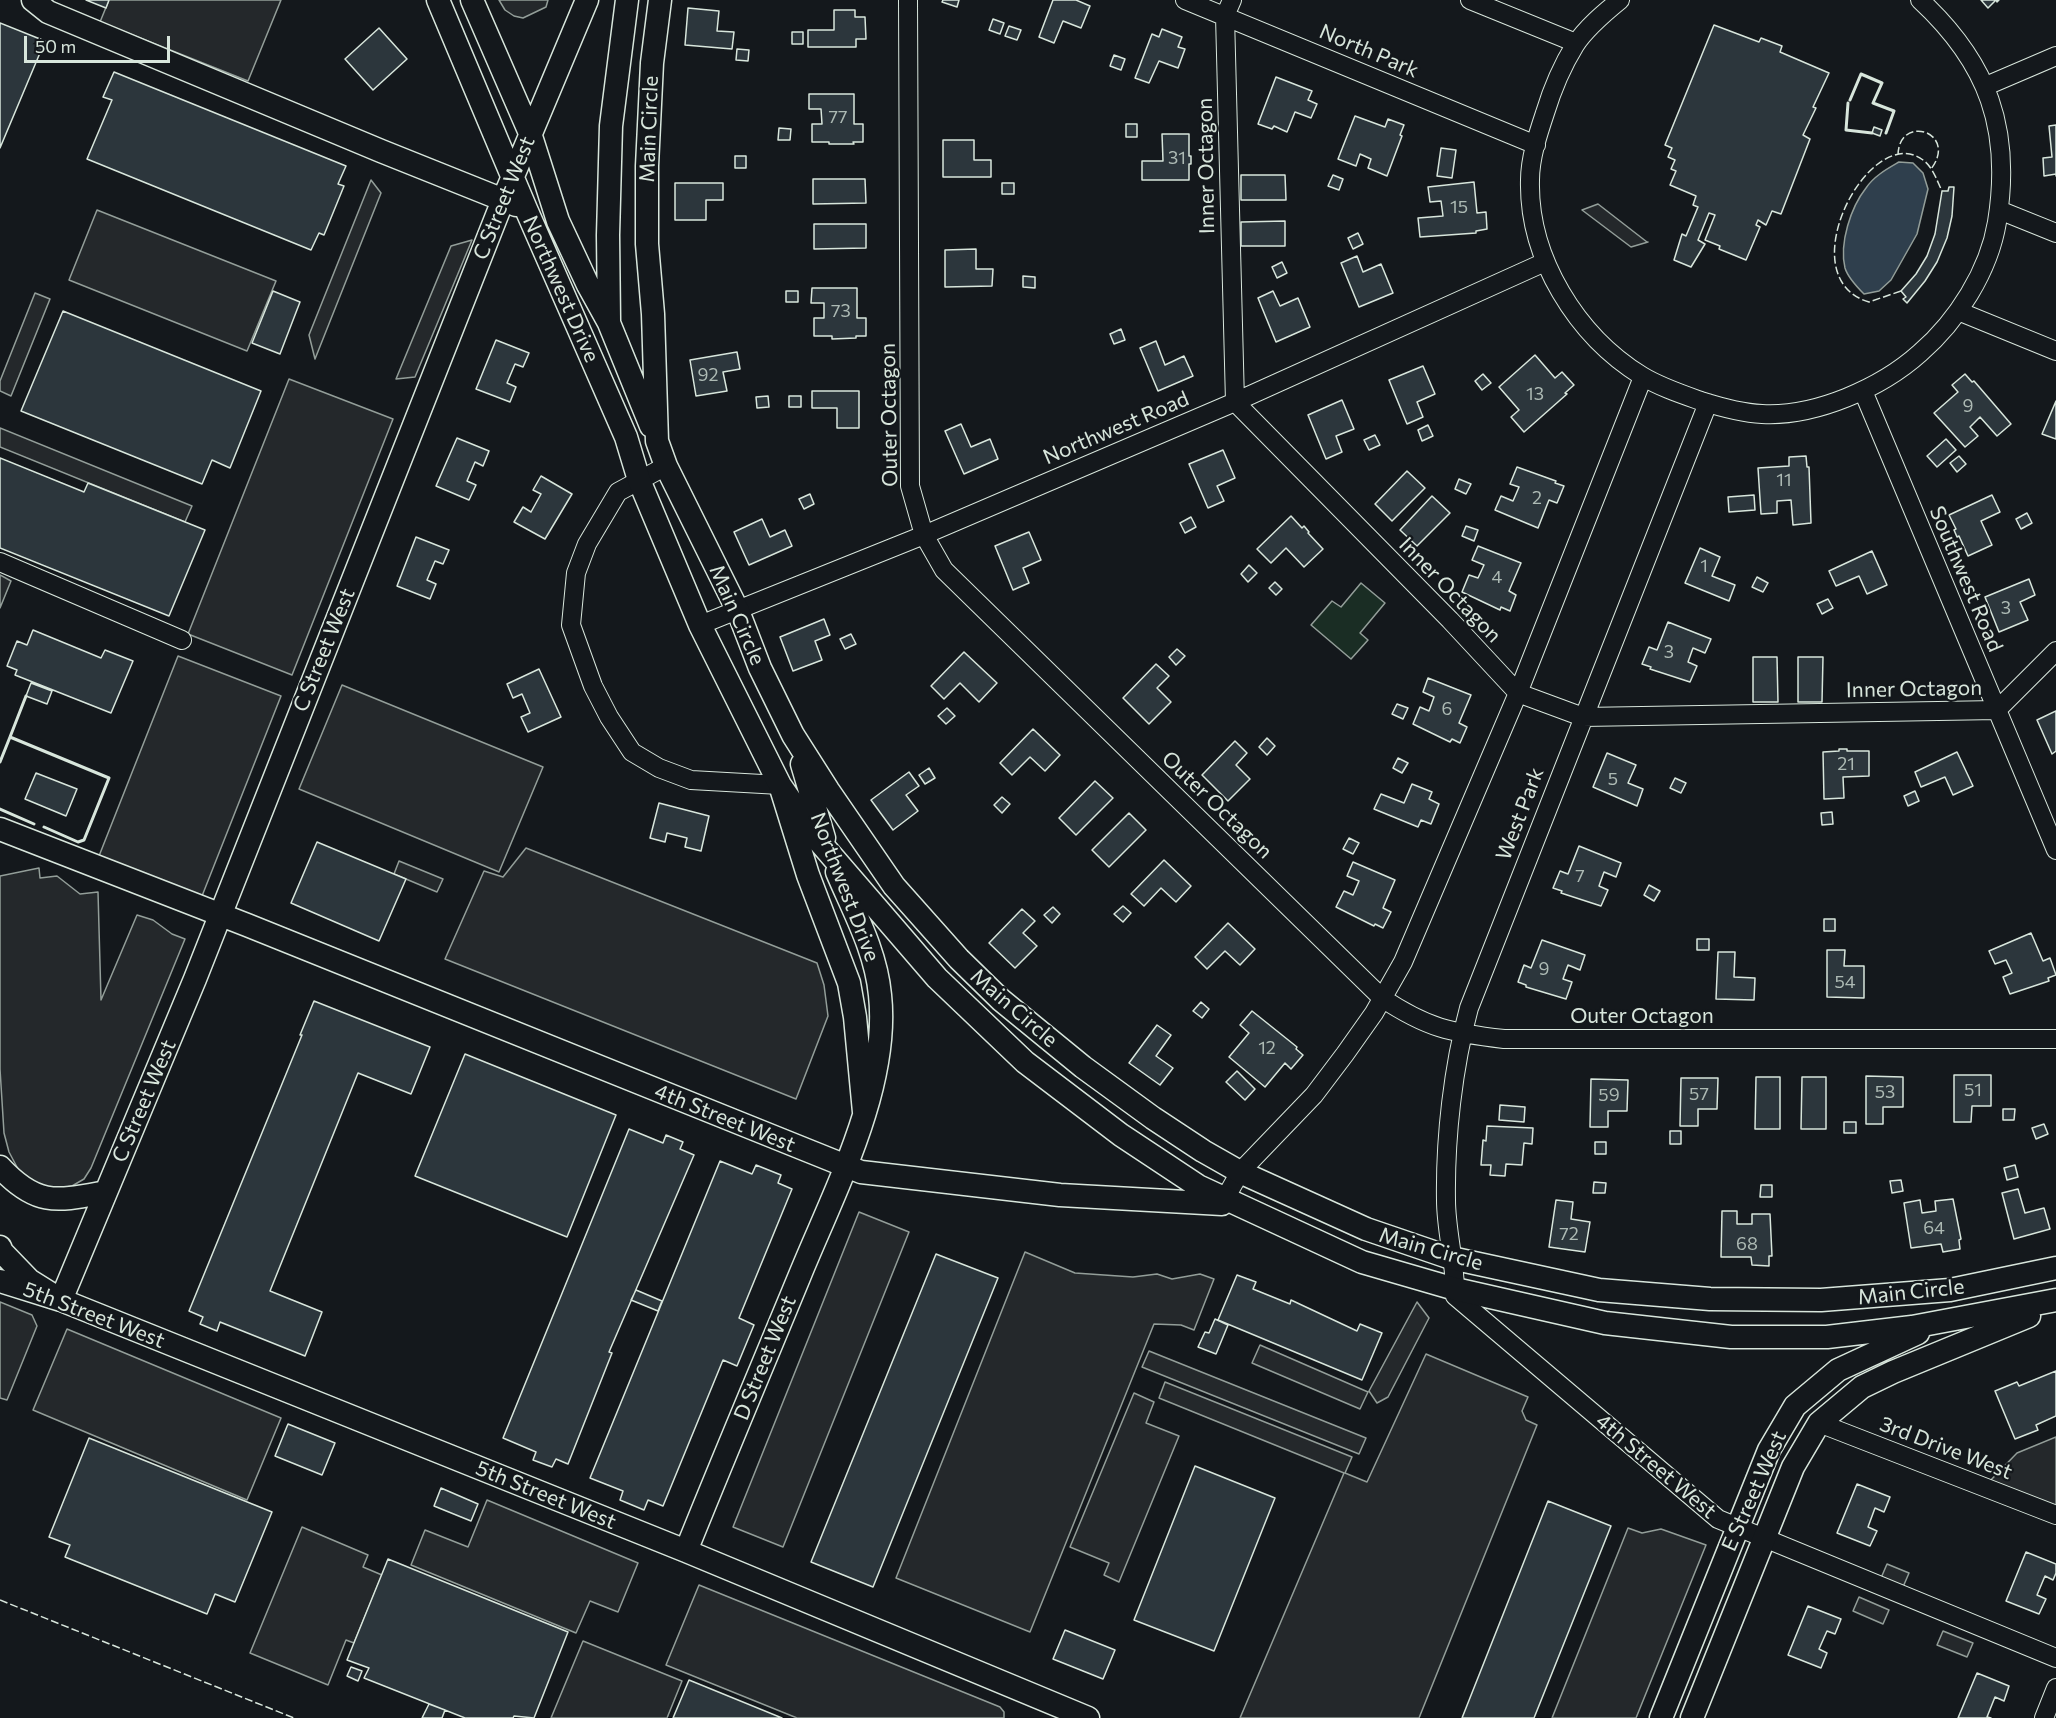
<!DOCTYPE html>
<style>
body{margin:0}
#map{position:relative;width:2056px;height:1718px;overflow:hidden;background:#14181c;font-family:Commissioner,sans-serif}
canvas{display:block}
.scale{position:absolute;left:24px;top:36px;width:146px;height:27px;box-sizing:border-box;border:3px solid #d8e6dc;border-top:0;padding-left:8px;font-size:18px;line-height:21px;white-space:nowrap;color:#d8e6dc;-webkit-text-stroke:4px #14181c;paint-order:stroke}
</style>
<div id="map">
<canvas width="2056" height="1718"></canvas>
<div class="scale">50 m</div>
</div>
<script>
const context = document.querySelector('canvas').getContext('2d');
context.lineJoin = 'round';
function fill(path, color) {
  context.fillStyle = color;
  context.fill(path, 'evenodd');
}
function stroke(path, color, width, dash) {
  context.strokeStyle = color;
  context.lineWidth = width;
  context.lineCap = dash ? 'butt' : 'round';
  context.setLineDash(dash || []);
  context.stroke(path);
}
function write(font, color, halo, rows, align = 'center') {
  context.font = font + ' Commissioner,sans-serif';
  context.lineWidth = 4.5;
  context.setLineDash([]);
  context.textBaseline = 'middle';
  context.strokeStyle = halo;
  context.fillStyle = color;
  for (const [text, x, y, turn = 0] of rows) {
    context.save();
    context.translate(x, y);
    context.rotate((+turn || 0) * Math.PI / 180);
    context.textAlign = isNaN(turn) ? turn : align;
    if (halo) context.strokeText(text, 0, 0);
    context.fillText(text, 0, 0);
    context.restore();
  }
}
const green = new Path2D(`
 M1361,583L1385,603L1360,633L1368,640L1351,659L1311,625L1332,601L1341,607Z`);
fill(green, '#1a2d24');
stroke(green, '#939e99', 1.5);
const parking = new Path2D(`
 M109,0H281L248,81L100,22Z
 M499,0H548L546,7L523,18L514,16L505,10Z
 M371,180L381,193L315,359L309,335Z
 M1598,204L1647,242H1648L1631,247L1582,210Z
 M97,210L276,281L247,351L69,280Z
 M472,240L415,377L396,379L451,246Z
 M35,293L50,299L11,396L0,391V381Z
 M289,379L393,419L292,675L188,634Z
 M0,428L192,506L185,522L0,447Z
 M0,575L11,581L0,608Z
 M178,656L281,696L202,896L99,856Z
 M342,685L543,767L499,872L299,789Z
 M526,848L817,963L824,985L828,1016L796,1099L445,959L484,871L503,877Z
 M399,861L443,879L437,892L394,874Z
 M39,868L40,878L57,876L80,894L98,892L101,1000L137,915L153,920L172,934L185,939L91,1168L84,1179L72,1186L60,1188H48L25,1177L18,1169L9,1152L4,1133L0,1069V876Z
 M859,1212L909,1232L783,1547L733,1527Z
 M1025,1252L1075,1273L1133,1277L1157,1274L1172,1279L1200,1274L1214,1279L1194,1330L1181,1325L1154,1324L1030,1632L896,1578Z
 M0,1302L32,1315L37,1326L7,1400L0,1398Z
 M1417,1302L1429,1318L1388,1397L1377,1403L1369,1391Z
 M67,1329L281,1418L247,1500L33,1410Z
 M1260,1345L1368,1392L1360,1409L1252,1363Z
 M1149,1351L1366,1438L1359,1454L1142,1367Z
 M1426,1354L1528,1397L1522,1411L1526,1420L1537,1425L1419,1718H1240L1344,1473L1159,1398L1165,1382L1352,1457L1345,1473L1367,1482Z
 M1134,1393L1154,1402L1146,1423L1179,1436L1119,1582L1104,1575L1109,1563L1070,1547Z
 M2056,1437V1511L1988,1483L2017,1453Z
 M487,1500L638,1563L618,1612L590,1601L576,1633L411,1565L425,1530L468,1547Z
 M302,1527L368,1555L363,1567L382,1575L354,1643L346,1640L328,1685L250,1653Z
 M1628,1528L1642,1533L1661,1529L1706,1545L1636,1718H1552Z
 M1887,1564L1909,1573L1903,1587L1881,1578Z
 M699,1585L1000,1707L1004,1712V1718H797L666,1665Z
 M1859,1597L1889,1610L1883,1624L1853,1611Z
 M1943,1631L1973,1643L1967,1657L1937,1645Z
 M583,1641L682,1681L667,1718H551Z`);
fill(parking, '#24282b');
stroke(parking, '#939e99', 1.5);
const water = new Path2D(`
 M1899,162L1913,163L1923,173L1928,189L1917,234L1891,280L1879,291L1864,294C1857,287 1848,278 1845,268C1839,243 1851,207 1866,188C1874,176 1887,169 1899,162Z`);
fill(water, '#2f3f4d');
stroke(water, '#939e99', 1.5);
const building = new Path2D(`
 M86,0H109L106,8Z
 M943,0H959L957,7L942,2Z
 M1053,0H1076L1090,6L1081,28L1063,21L1054,43L1039,37Z
 M1981,0H1999L1997,2L1996,0L1988,8Z
 M688,8L719,11L717,31L734,32L732,49L685,45Z
 M834,10H855V17H865L866,39H856V47H808V30H834Z
 M993,19L1004,23L1000,34L989,30Z
 M0,23L45,41L0,148Z
 M1714,25L1759,42L1761,38L1782,46L1780,52L1829,73L1813,107L1816,108L1803,135L1810,139L1781,214L1772,211L1766,225L1758,220L1756,225L1760,227L1746,260L1719,249L1720,246L1705,240L1715,215L1709,213L1698,240L1705,244L1691,267L1674,260L1682,234L1686,236L1698,207L1693,205L1696,196L1670,185L1676,171L1671,169L1675,160L1668,157L1672,148L1665,145Z
 M1009,26L1021,30L1017,40L1005,36Z
 M379,28L407,59L373,90L345,59Z
 M1162,29L1182,37L1178,47L1185,49L1178,68L1159,61L1149,83L1135,78L1152,34L1159,37Z
 M792,32H803V44H792Z
 M737,49L749,50L748,61L736,60Z
 M1114,55L1125,59L1121,70L1110,66Z
 M114,72L346,166L338,184L344,186L324,235L319,233L311,250L87,159L112,100L103,97Z
 M1276,77L1312,91L1308,100L1317,104L1311,118L1295,112L1287,132L1274,126L1272,129L1258,124Z
 M809,94H854V124H863V142H853L854,144H829V142H812V124H822L821,109H809Z
 M1355,116L1385,127L1388,119L1404,125L1400,135L1402,136L1387,176L1368,168L1371,159L1360,154L1356,166L1338,159Z
 M1126,124H1137V137H1126Z
 M2056,125V176V174L2044,176L2043,158L2052,157L2049,126Z
 M1874,127L1882,130L1880,136L1872,133Z
 M779,128L791,129L790,140H778Z
 M1162,134H1189V156H1191V164H1189V180H1142V161H1163Z
 M943,140H974V160H991V177H943Z
 M1441,148L1456,150L1452,178L1437,176Z
 M735,156H746V168H735Z
 M1241,175H1285L1286,200H1241Z
 M1333,175L1343,179L1339,190L1328,186Z
 M813,179H865L866,203L813,204Z
 M1474,182L1477,213L1486,212L1487,229L1476,231V233L1420,237L1418,218L1443,216L1441,201L1430,202L1428,187Z
 M675,183H723V200H706V220H675Z
 M1002,183H1014V194H1002Z
 M1949,187H1954L1952,216L1947,238L1937,262L1925,281L1907,303L1903,299L1906,297L1901,291L1916,274L1927,256L1935,234L1942,191H1948Z
 M1285,221V246H1241V222Z
 M814,224H866V248L814,249Z
 M1358,233L1363,244L1353,249L1348,238Z
 M976,249V269H993L992,286L945,287V250Z
 M1357,256L1363,272L1381,264L1393,293L1359,307L1341,263Z
 M1282,262L1287,273L1277,278L1272,267Z
 M1023,276L1035,277V288L1023,287Z
 M812,288H857V318H866V336H856V338L832,339V336H814V318H824V303H811Z
 M273,291L300,302L280,354L252,343Z
 M786,291H798V302H786Z
 M1273,291L1280,306L1298,298L1310,327L1276,342L1258,298Z
 M63,311L261,391L230,468L212,460L202,484L21,411Z
 M1121,329L1125,340L1114,344L1110,334Z
 M496,340L529,353L523,367L515,364L507,383L516,387L510,402L476,389Z
 M1156,341L1165,365L1184,356L1193,376L1158,391L1140,348Z
 M737,352L740,369L723,372L727,391L696,396L690,360Z
 M1535,355L1555,378L1562,372L1574,385L1565,393L1567,394L1524,432L1511,417L1519,410L1499,387Z
 M1423,366L1435,394L1417,402L1423,417L1407,424L1389,380Z
 M1483,374L1491,383L1482,390L1475,381Z
 M1965,374L1972,382L1974,381L2011,424L1997,436L1980,417L1970,427L1978,436L1965,447L1934,413L1958,392L1952,385Z
 M812,391H859V428H837V408H812Z
 M768,396L769,407L757,408L756,397Z
 M789,396H801V407H789Z
 M1342,400L1354,429L1336,436L1342,452L1326,459L1308,415Z
 M2056,401V439L2042,434Z
 M961,424L971,447L990,439L998,459L964,474L945,431Z
 M1428,425L1433,436L1422,441L1418,430Z
 M1375,435L1380,445L1369,450L1364,440Z
 M457,438L489,451L483,466L475,462L467,481L476,485L469,500L436,486Z
 M1946,439L1956,450L1937,467L1927,456Z
 M1223,450L1235,478L1217,486L1224,501L1208,508L1189,464Z
 M1806,456L1807,467H1809L1811,523L1793,525L1791,500L1777,501V513L1761,514L1758,468L1789,466V457Z
 M1959,456L1966,464L1957,472L1950,463Z
 M0,458L84,492L88,483L205,530L169,616L0,548Z
 M1517,467L1556,481L1555,483L1564,486L1557,503L1549,500L1538,528L1495,510L1501,496L1513,501L1519,487L1510,484Z
 M1407,471L1425,488L1392,521L1375,504Z
 M541,476L572,494L545,539L514,522L523,507L531,512L541,494L533,490Z
 M1459,479L1471,484L1466,494L1455,489Z
 M810,494L814,504L804,509L799,499Z
 M1754,495L1755,510L1729,512L1728,497Z
 M1992,495L2000,512L1981,521L1992,545L1968,556L1959,536L1957,537L1954,530L1956,529L1949,515Z
 M1432,496L1450,513L1417,546L1400,530Z
 M2027,513L2032,523L2021,529L2016,519Z
 M1291,516L1302,528L1304,526L1309,532L1308,533L1323,549L1304,567L1286,548L1271,563L1257,549Z
 M1191,517L1196,527L1185,533L1180,523Z
 M762,519L770,537L785,530L792,546L749,565L734,532Z
 M1466,526L1478,530L1474,541L1462,536Z
 M1029,532L1041,560L1023,568L1029,583L1013,590L995,546Z
 M416,537L449,550L443,564L435,561L427,580L436,584L430,599L397,586Z
 M1478,546L1521,563L1509,591L1516,595L1510,611L1501,607L1500,610L1462,592L1469,575L1478,578L1484,565L1472,560Z
 M1700,548L1720,557L1712,576L1735,585L1729,601L1685,583Z
 M1872,551L1887,585L1867,594L1859,576L1836,586L1829,571Z
 M1249,565L1257,573L1248,582L1241,574Z
 M1757,577L1768,583L1763,592L1752,587Z
 M2029,579L2035,595L2020,602L2028,620L1999,632L1985,597Z
 M1275,582L1282,589L1276,595L1269,588Z
 M1828,599L1833,608L1822,614L1817,604Z
 M824,619L830,635L815,641L822,660L793,671L780,637Z
 M1668,622L1711,639L1705,653L1693,648L1688,662L1697,666L1690,682L1650,669L1651,667L1642,664L1649,647L1657,650Z
 M33,630L101,658L105,650L133,661L111,713L15,675L17,670L7,666L17,641L27,645Z
 M851,634L856,644L845,649L840,639Z
 M1177,649L1185,656L1176,665L1169,657Z
 M964,652L997,683L979,702L960,683L944,699L931,686Z
 M1753,657H1777L1778,702H1753Z
 M1798,657H1823L1822,702H1798Z
 M1156,664L1169,676L1157,688L1171,702L1149,724L1123,698Z
 M539,669L561,717L528,732L521,717L530,713L522,694L513,698L507,684Z
 M1428,678L1471,695L1459,723L1467,727L1460,743L1452,739L1450,742L1413,724L1420,707L1429,711L1434,697L1423,692Z
 M31,683L52,691L47,704L26,696Z
 M1397,704L1408,708L1403,719L1392,714Z
 M947,708L955,716L946,724L938,716Z
 M2056,711V751L2052,754L2037,720Z
 M1033,729L1060,755L1045,771L1030,757L1012,775L1000,763Z
 M1267,738L1275,746L1267,755L1259,747Z
 M1235,741L1247,753L1236,765L1250,779L1228,801L1202,775Z
 M1839,749H1847V751H1869V776L1843,777L1844,798L1824,799L1823,752L1839,751Z
 M1957,752L1973,786L1953,795L1945,777L1921,787L1915,772Z
 M1607,753L1636,765L1628,783L1643,789L1637,806L1593,787Z
 M1398,758L1408,763L1402,773L1393,768Z
 M929,768L935,778L925,784L919,775Z
 M909,772L919,786L906,795L918,811L893,830L871,800Z
 M36,773L77,789L66,816L25,799Z
 M1675,778L1686,783L1681,793L1670,788Z
 M1095,781L1113,798L1076,835L1059,818Z
 M1412,784L1432,792L1429,799L1439,804L1431,824L1421,820L1418,827L1374,809L1381,794L1404,803Z
 M1915,791L1919,801L1908,806L1904,796Z
 M1002,797L1010,804L1002,813L994,805Z
 M659,803L709,816L701,851L685,847L687,838L667,833L665,842L650,838Z
 M1832,812L1833,824L1822,825L1821,813Z
 M1129,813L1146,830L1109,867L1092,850Z
 M1349,838L1359,843L1353,854L1343,849Z
 M317,842L406,879L379,941L291,903Z
 M1579,846L1621,863L1616,877L1604,872L1599,886L1608,890L1601,906L1561,893L1562,891L1553,888L1560,871L1568,874Z
 M1164,860L1191,886L1176,902L1161,888L1144,906L1131,894Z
 M1353,862L1395,880L1383,908L1391,912L1383,928L1375,924L1374,926L1336,907L1344,891L1353,895L1359,881L1347,876Z
 M1649,885L1660,891L1654,901L1644,895Z
 M1123,906L1131,913L1123,922L1114,914Z
 M1053,907L1060,914L1052,923L1044,915Z
 M1022,909L1035,921L1023,933L1037,946L1015,968L989,943Z
 M1824,919H1835V931H1824Z
 M1228,923L1255,949L1240,965L1225,951L1207,969L1195,957Z
 M2031,933L2043,961L2050,958L2056,975L2048,978L2049,981L2010,994L2003,977L2012,973L2006,960L1995,964L1989,951Z
 M1697,939H1709V950H1697Z
 M1542,940L1585,955L1580,970L1568,965L1563,979L1572,982L1566,999L1526,987V985L1518,982L1524,965L1531,968Z
 M1827,950H1845L1844,966H1864V998L1827,997Z
 M1718,952H1735L1734,977L1755,978L1754,1000L1716,999Z
 M314,1001L430,1047L411,1094L358,1073L270,1291L322,1312L305,1356L220,1322L217,1331L200,1324L203,1317L189,1311L302,1035H300Z
 M1201,1002L1209,1009L1202,1018L1193,1011Z
 M1252,1011L1297,1047L1296,1049L1303,1055L1291,1069L1285,1063L1265,1087L1229,1057L1249,1033L1240,1025Z
 M1157,1025L1171,1035L1156,1056L1173,1068L1160,1085L1129,1063Z
 M465,1054L616,1115L567,1237L415,1176Z
 M1237,1071L1255,1089L1245,1100L1226,1082Z
 M1954,1075H1991V1106H1972L1971,1122H1954Z
 M1866,1076L1903,1077V1107H1883V1124H1866Z
 M1756,1077H1780V1129H1755Z
 M1802,1077H1826V1129H1801Z
 M1681,1078H1718L1717,1109H1698V1126H1680Z
 M1591,1079L1628,1080L1627,1111H1608V1127H1590Z
 M1500,1105L1525,1107L1524,1122L1499,1120Z
 M2003,1109H2015L2014,1120H2003Z
 M1844,1122H1856V1133H1844Z
 M2044,1124L2048,1134L2036,1139L2032,1128Z
 M1487,1126L1533,1128L1532,1144L1524,1143L1522,1165L1506,1164L1505,1176L1490,1175L1491,1165H1481L1483,1140L1486,1141Z
 M629,1129L663,1143L666,1135L683,1142L680,1149L694,1155L609,1352L612,1353L568,1464L556,1459L552,1467L533,1460L536,1452L503,1438Z
 M1670,1131H1681V1144H1670Z
 M1595,1142H1606V1154H1595Z
 M720,1161L752,1174L756,1165L781,1175L778,1183L792,1189L739,1318L754,1325L737,1366L723,1360L663,1506L648,1500L644,1510L620,1500L623,1491L590,1478Z
 M2015,1165L2018,1177L2007,1180L2004,1168Z
 M1901,1180L1903,1191L1892,1193L1890,1181Z
 M1594,1182L1606,1183L1605,1193H1593Z
 M1761,1185H1772V1197H1760Z
 M2018,1189L2025,1213L2044,1208L2050,1229L2014,1239L2002,1193Z
 M1953,1199L1961,1239L1959,1240L1960,1249L1943,1252L1941,1244L1911,1248L1904,1203L1920,1200L1922,1213L1936,1211L1935,1201Z
 M1556,1200L1573,1202L1571,1219L1590,1222L1585,1252L1549,1247Z
 M1722,1211H1737V1224H1752V1214H1770L1772,1256H1769V1266L1752,1265L1751,1257H1721Z
 M936,1254L998,1278L873,1587L811,1562Z
 M1237,1275L1256,1282L1253,1289L1290,1304L1291,1300L1357,1331L1360,1324L1382,1333L1362,1380L1218,1320Z
 M636,1290L662,1301L658,1311L631,1300Z
 M1215,1319L1228,1325L1216,1354L1198,1347L1205,1332L1209,1333Z
 M2056,1371V1416L2036,1425L2038,1430L2015,1439L1995,1391L2017,1382L2019,1386Z
 M288,1424L335,1443L322,1475L275,1456Z
 M89,1438L272,1512L235,1602L215,1594L207,1614L65,1557L70,1545L49,1537Z
 M1195,1466L1275,1498L1214,1651L1134,1620Z
 M1857,1484L1890,1497L1884,1512L1875,1508L1868,1527L1877,1531L1870,1546L1837,1533Z
 M441,1488L478,1504L471,1521L434,1506Z
 M1548,1501L1611,1526L1534,1718H1462Z
 M2026,1552L2056,1564V1573L2053,1580L2045,1576L2037,1595L2046,1599L2039,1614L2006,1601Z
 M388,1559L568,1632L534,1718L514,1716L513,1718H465L364,1678L369,1668L347,1660Z
 M1808,1606L1841,1619L1835,1634L1827,1631L1819,1649L1827,1653L1821,1668L1788,1655Z
 M1065,1630L1115,1650L1103,1679L1053,1659Z
 M351,1667L362,1671L358,1681L347,1676Z
 M1977,1673L2009,1686L2004,1701L1995,1697L1987,1717L1991,1718H1958Z
 M689,1680L782,1718H673Z
 M429,1704L445,1710L442,1718H422Z`);
fill(building, '#2c363c');
stroke(building, '#d8e6dc', 1.5);
const minor = new Path2D(`
 M908,0L910,486L924,535L944,570L1382,998C1427,1028 1451,1033 1504,1039H2056
 M1185,0L1536,145
 M1232,0L1225,16L1235,402L1450,620L1518,693L1583,717L1997,710L2056,651
 M1470,0L1576,43
 M1620,0C1604,13 1586,28 1575,45C1562,66 1552,90 1545,113C1538,134 1530,158 1530,180C1528,258 1577,336 1642,376C1660,387 1681,394 1701,401C1720,407 1741,413 1762,414C1815,417 1881,388 1920,353C1957,321 1989,271 1997,222C2012,129 1988,63 1920,0
 M1986,86L2056,56
 M1999,210L2056,233
 M1958,311L2056,351
 M1863,391L2056,850
 M1708,403L1469,1008C1453,1067 1445,1138 1446,1200C1446,1232 1456,1264 1455,1296L1718,1519L2056,1658
 M666,466L618,492L587,544L576,573L571,625L593,686L609,717L632,752L659,768L691,780L780,785
 M0,562L182,640
 M700,625L924,535L1235,402L1545,262
 M1222,1204L1240,1172L1314,1095L1345,1054L1374,1013L1403,962L1518,693L1643,377
 M1819,1423L2056,1515
 M2044,1718L2056,1688`);
const tertiary = new Path2D(`
 M33,0L48,12L381,151L516,205
 M438,0L526,209L626,437L639,480L700,625L780,785L808,875L849,983L855,1017L864,1112
 M472,0L530,133L558,221L588,285L609,323L651,426
 M660,0L652,63L647,166V244L653,314L657,441L666,466L738,611L760,668L793,735L828,790L894,886L959,959L1001,1000L1083,1067L1153,1118L1203,1151L1240,1172L1366,1229L1451,1258L1599,1290L1710,1299L1821,1300L1950,1290L2056,1268
 M609,321L608,235L611,126L627,0
 M802,764L824,838
 M780,785L818,840L937,978L1025,1062L1121,1135L1198,1186L1362,1262L1455,1289L1605,1323L1731,1337H1827L1912,1327L2056,1300
 M0,829L247,925L861,1172L1060,1195L1222,1204
 M0,1167C37,1207 57,1201 106,1192
 M0,1247L2,1252L29,1280L61,1300L195,979L503,200L587,0
 M0,1281L61,1300L686,1551L1088,1718
 M686,1551C723,1459 762,1367 800,1275C834,1192 890,1086 880,995C876,951 854,912 837,872
 M1661,1718L1769,1450L1795,1406L1838,1370L1918,1333
 M1692,1718L1793,1467L1819,1423L1862,1387L1893,1372L2029,1316`);
stroke(minor, '#d8e6dc', 20);
stroke(tertiary, '#d8e6dc', 25);
stroke(minor, '#14181c', 18);
stroke(tertiary, '#14181c', 22);
stroke(new Path2D(`
 M1898,155C1899,113 1959,132 1931,169
 M1901,291L1869,302C1787,278 1870,120 1923,160C1933,167 1937,181 1942,191
 M0,1600L294,1718`), '#d8e6dc', 1.5, [8, 3]);
stroke(new Path2D(`
 M1850,100L1861,74L1882,83L1873,103L1894,111L1886,133
 M1848,103L1846,130L1872,133
 M10,737L26,696
 M0,762L10,737L109,778L84,840L78,842L44,827
 M0,809L34,824`), '#d8e6dc', 3);
write('18px', '#adbab4', null, [
 ["77",838,117],
 ["31",1177,158],
 ["15",1459,207],
 ["73",841,311],
 ["92",708,375],
 ["13",1535,394],
 ["9",1968,406],
 ["11",1784,480],
 ["2",1537,498],
 ["1",1704,566],
 ["4",1497,577],
 ["3",2006,608],
 ["3",1669,652],
 ["6",1447,709],
 ["21",1846,764],
 ["5",1613,779],
 ["7",1580,876],
 ["9",1544,969],
 ["54",1845,982],
 ["12",1267,1048],
 ["51",1973,1090],
 ["53",1885,1092],
 ["57",1699,1094],
 ["59",1609,1095],
 ["64",1934,1228],
 ["72",1569,1234],
 ["68",1747,1244]
]);
write('21px', '#d8e6dc', '#14181c', [
 ["North Park",1369,51,23],
 ["Main Circle",649,129,-88],
 ["Inner Octagon",1206,166,-91],
 ["C Street West",504,198,-68],
 ["Northwest Drive",561,289,66],
 ["Outer Octagon",889,415,-91],
 ["Northwest Road",1116,428,-23],
 ["Southwest Road",1966,579,67],
 ["Inner Octagon",1450,590,46],
 ["Main Circle",737,615,66],
 ["C Street West",324,650,-68],
 ["Inner Octagon",1914,689,-1],
 ["Outer Octagon",1217,805,44],
 ["West Park",1520,814,-69],
 ["Northwest Drive",845,887,69],
 ["Main Circle",1014,1008,41],
 ["Outer Octagon",1642,1016],
 ["C Street West",144,1101,-67],
 ["4th Street West",725,1118,22],
 ["Main Circle",1431,1249,16],
 ["Main Circle",1911,1292,-6],
 ["5th Street West",94,1315,21],
 ["D Street West",765,1358,-68],
 ["3rd Drive West",1946,1448,21],
 ["4th Street West",1656,1466,40],
 ["E Street West",1754,1491,-66],
 ["5th Street West",546,1495,22]
]);
</script>
